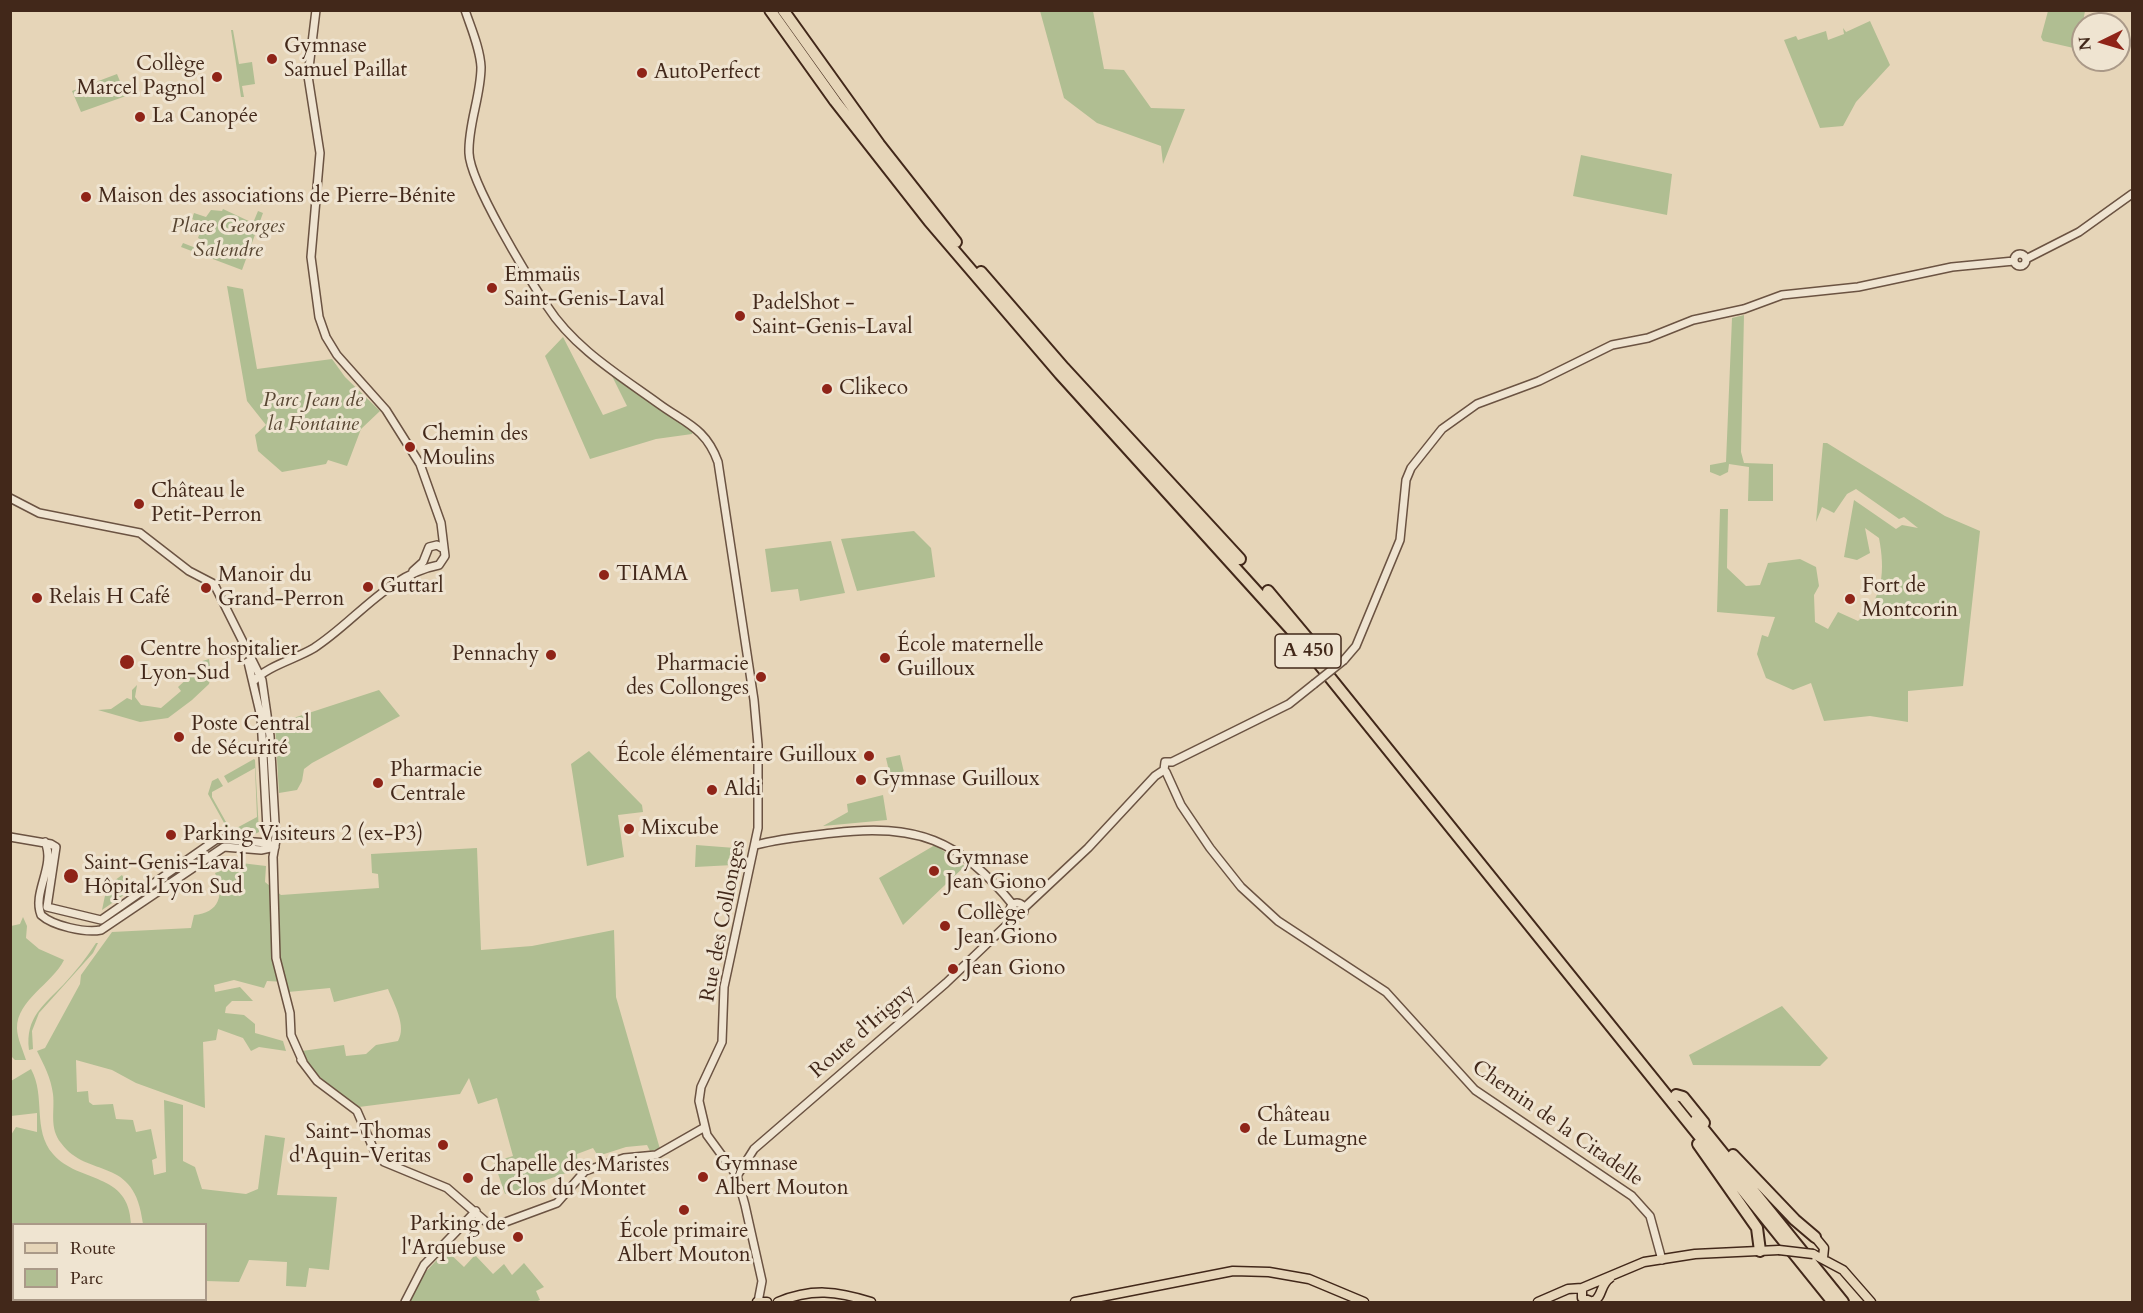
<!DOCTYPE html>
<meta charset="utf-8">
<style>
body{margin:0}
#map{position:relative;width:2143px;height:1313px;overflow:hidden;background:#e6d5b8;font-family:Cardo,serif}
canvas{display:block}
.frame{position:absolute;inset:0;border:12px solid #42281a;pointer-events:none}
.legend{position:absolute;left:12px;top:1223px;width:195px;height:78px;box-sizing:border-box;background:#efe4d1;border:2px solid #a98;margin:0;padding:8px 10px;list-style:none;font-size:18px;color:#42281a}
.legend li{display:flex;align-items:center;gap:12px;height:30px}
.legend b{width:30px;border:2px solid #a98}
.north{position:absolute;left:2071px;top:12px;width:60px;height:60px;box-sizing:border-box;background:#efe4d1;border:2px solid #a98;border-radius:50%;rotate:265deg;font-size:16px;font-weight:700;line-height:24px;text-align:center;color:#42281a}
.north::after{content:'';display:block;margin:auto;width:21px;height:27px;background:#8f2418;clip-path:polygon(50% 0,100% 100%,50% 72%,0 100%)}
</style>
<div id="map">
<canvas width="2143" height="1313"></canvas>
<div class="frame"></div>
<ul class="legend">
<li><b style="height:8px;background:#e6d5b8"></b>Route</li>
<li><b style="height:16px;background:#b0be92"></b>Parc</li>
</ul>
<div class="north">N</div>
</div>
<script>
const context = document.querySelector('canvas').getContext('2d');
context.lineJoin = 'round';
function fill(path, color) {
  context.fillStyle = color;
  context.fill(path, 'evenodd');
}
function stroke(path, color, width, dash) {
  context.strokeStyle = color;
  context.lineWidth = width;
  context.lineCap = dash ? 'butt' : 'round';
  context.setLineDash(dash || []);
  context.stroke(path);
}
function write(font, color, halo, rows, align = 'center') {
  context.font = font + ' Cardo,serif';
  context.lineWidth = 6;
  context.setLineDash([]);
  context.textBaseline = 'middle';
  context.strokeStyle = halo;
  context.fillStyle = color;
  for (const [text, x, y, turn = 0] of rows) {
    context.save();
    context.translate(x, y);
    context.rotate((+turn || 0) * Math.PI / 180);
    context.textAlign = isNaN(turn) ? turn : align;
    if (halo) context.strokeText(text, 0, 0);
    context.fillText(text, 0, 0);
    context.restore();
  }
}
fill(new Path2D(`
 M1040,11H1093L1104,69L1124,70L1151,108L1185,109L1163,164L1161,146L1097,123L1064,98Z
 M2048,11H2085L2078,49L2043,41L2041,37Z
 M1870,21L1890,65L1856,102L1843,126L1820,128L1784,40L1796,36L1798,40L1826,31L1828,40L1844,34L1843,28L1846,32Z
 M231,30H233L239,64L252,62L255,84L242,86L244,97H241Z
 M117,74L126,96L81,112L72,91Z
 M1581,155L1672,174L1667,215L1573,196Z
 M223,209L253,223L258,211L263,213L242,270L181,247L183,243L201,250L204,241L198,238L203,224L192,219L194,213L206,217L211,210L222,211Z
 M227,286L243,289L257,369L332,359L345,377L380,411L361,429L347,466L328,460L326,464L282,472L258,451L255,435L266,425L247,401Z
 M1744,315L1741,452L1744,463L1773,464V501H1748L1749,467L1729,464L1728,472L1720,476L1710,472V465L1726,462L1732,318Z
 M563,337L603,415L627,406L612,376L694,431L692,434L656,439L590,459L545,356Z
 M1823,443H1827L1945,516L1980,531L1963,686L1908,691V722L1870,716L1824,721L1811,683L1793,690L1766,678L1757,654L1762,635L1768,637L1775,617L1717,612L1720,509H1728L1727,568L1746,586L1760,585L1768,563L1800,559L1816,567L1819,586L1814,595L1815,622L1828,629L1838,612L1858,621C1884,598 1885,570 1879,538L1865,528L1870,553L1857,560L1844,557L1854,500L1896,529L1902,525L1918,528L1904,517L1899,519L1856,489L1847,494L1834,513L1822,507L1816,522Z
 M914,531L931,548L935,577L857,591L841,539Z
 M831,541L845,593L800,601L798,589L771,592L765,549Z
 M209,659L211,674L209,684L192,700L168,718L140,722L98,710L111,709L127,698L132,700V690L137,685L135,697L141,705L161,708L181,691L178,687L200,667L196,663Z
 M379,690L400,716L312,763L304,769L302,781L297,790L279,793L275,724Z
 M589,751L642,805L643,812L618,815L624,857L587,866L571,764Z
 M900,755L906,781L892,784L886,758Z
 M254,759L255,760L259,832C251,837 236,834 228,830L208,794L212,781L218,778L223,786L212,792V797L231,831L257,817L255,768L228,783L224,776Z
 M883,795L887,820L823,826L848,812L847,804Z
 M696,845L735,848L733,865L695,867Z
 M935,845L965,866L903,925L879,878Z
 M477,848L481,950L532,946L614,930L616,997L660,1149L650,1151L647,1145L626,1147L598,1156L593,1148L577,1154L578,1169L505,1194L494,1162L513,1156L497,1098L478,1104L469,1078L460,1094L359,1107C338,1091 312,1077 302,1051L344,1045L346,1056L366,1054L376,1045L398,1041C407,1026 394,1004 388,989L334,1002L330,988L288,992L286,982L267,981L264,988L234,980L214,985L215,992L240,987L253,1001H232L226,1007L225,1013L244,1015L255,1024V1033L283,1041L286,1051L259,1047L251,1051L243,1038L218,1029L216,1040L203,1042L205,1108L136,1083L112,1070L76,1060L77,1092L88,1091L89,1102L93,1105L113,1104L116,1119L133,1120L136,1132L151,1129L157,1158L152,1160L154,1175L166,1172L164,1100L183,1105V1161L195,1167L202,1189L246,1194L258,1189L265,1135L285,1138L277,1195L337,1197L329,1270L309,1268L306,1287L286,1286L287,1262L249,1260L239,1282L206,1281V1224H143C135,1154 88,1180 61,1143C49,1128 55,1111 53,1094C51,1078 44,1065 37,1051L45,1048L80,984L81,975L112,932L191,928L194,915C219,913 225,895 215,873L241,863L266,866L265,882L281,895L379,888L378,874L372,873L371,854Z
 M122,875L131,890L102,910L107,886Z
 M23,917L27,926L26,938L39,949L64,960C52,984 17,1000 17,1028C17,1038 23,1050 26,1060H15L10,1055L11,926L20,924Z
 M96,943H98L93,953L39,1013L32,1031L33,1049L29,1050C25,1017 44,1005 64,984C76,971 87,957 96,943Z
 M1782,1006L1828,1058L1820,1066L1693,1065L1689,1055Z
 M31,1069C46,1096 32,1130 53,1154C79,1184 129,1171 131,1224H14L13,1239L11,1238V1135L16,1127L37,1132V1113L11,1116V1081Z
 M446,1250L464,1267L475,1255L493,1274L504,1264L512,1275L524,1263L544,1287L536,1291L540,1300L535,1302H408L422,1276Z`), '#b0be92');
const minor = new Path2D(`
 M465,10C471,28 480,48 481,67C481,96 468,124 469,153C470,183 528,277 547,306C574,348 619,375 659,404C685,423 706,428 718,462L754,700L758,745V828L724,987L722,1042L701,1087L699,1101L707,1135L737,1176L745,1205L762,1281L758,1302
 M2014 260a6 6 0 1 1 12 0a6 6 0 1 1-12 0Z
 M2026,259L2079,232L2132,194
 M10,498L39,513L140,533L189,571L214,584L262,680L270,736L276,840L273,857L276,958L290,1013L291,1035L303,1062
 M413,571L423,562L429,547L437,545L442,548
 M1344,660L1356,646L1400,540L1406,480L1411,468L1442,429L1477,404L1539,381L1612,345L1648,338L1693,320L1744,309L1782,295L1858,287L1952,267L2014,261
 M248,662L261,717L268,847
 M254,681C267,666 296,659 314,648C357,620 387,575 439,565L445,556L441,523L420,464L386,410L337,355L326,337L319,317L311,257L320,153L308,76L316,10
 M1166,772L1181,805L1210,848L1241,887L1278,921L1386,992L1475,1090L1632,1196L1650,1216L1662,1260
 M10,837L51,844L56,847L47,907L101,920L217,839L267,843L275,847
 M45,842C56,866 32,892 41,915C53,926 85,933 101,930L224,847L261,850L275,847
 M756,845C781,838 807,836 833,833C915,823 960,839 1013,905
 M1010 910a7 7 0 1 1 14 0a7 7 0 1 1-14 0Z
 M1024,908L1088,848L1155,776L1164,770L1165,762H1172L1289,704L1314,684
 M301,1060L317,1081L357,1111L374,1150L384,1162L447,1188L492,1227L557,1203L585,1171L624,1158L656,1155L705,1127
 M737,1176L754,1149L946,983L1015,917
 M405,1302L424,1265L476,1211`);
const major = new Path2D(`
 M1815,1237L1824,1248L1823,1258
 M1813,1254L1843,1270L1871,1302
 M1582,1288V1298L1593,1302C1603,1297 1600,1284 1610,1278
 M10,1294L14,1295
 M40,1300L57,1302
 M757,1302H767
 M778,1302C812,1288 837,1291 871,1302
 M1075,1302L1233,1271L1269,1272L1309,1279L1364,1302
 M1538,1302L1568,1289L1582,1288L1644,1262L1695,1254L1779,1250`);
const highway = new Path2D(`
 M770,10L835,101L929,221L1060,374L1295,634L1833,1302
 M783,10L879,144L956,242
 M981,272L1064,368L1240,559
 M1268,591L1329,664
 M1676,1095L1683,1097L1704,1123
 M1696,1120L1843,1302
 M1698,1144L1757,1228L1760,1251
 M1733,1155L1795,1220L1815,1237`);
stroke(minor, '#6b5342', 10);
stroke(major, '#42281a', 11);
stroke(highway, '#42281a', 14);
stroke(minor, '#efe4d1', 7);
stroke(major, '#e6d5b8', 8);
stroke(highway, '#e6d5b8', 10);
const minorBridge = new Path2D(`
 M1314,684L1344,660`);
const majorBridge = new Path2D(`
 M1779,1250L1813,1254`);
stroke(minorBridge, '#6b5342', 10, []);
stroke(majorBridge, '#42281a', 11, []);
stroke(minorBridge, '#efe4d1', 7);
stroke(majorBridge, '#e6d5b8', 8);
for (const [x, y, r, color] of [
 [272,59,6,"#8f2418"],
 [642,73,6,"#8f2418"],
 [217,77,6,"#8f2418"],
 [140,117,6,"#8f2418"],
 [86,197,6,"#8f2418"],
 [492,288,6,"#8f2418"],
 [740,316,6,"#8f2418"],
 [827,389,6,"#8f2418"],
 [410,447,6,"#8f2418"],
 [139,504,6,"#8f2418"],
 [604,575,6,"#8f2418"],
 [368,587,6,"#8f2418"],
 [206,588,6,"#8f2418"],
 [37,598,6,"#8f2418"],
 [1850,599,6,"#8f2418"],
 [551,655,6,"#8f2418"],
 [885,658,6,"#8f2418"],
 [127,662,8,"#8f2418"],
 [761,677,6,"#8f2418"],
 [179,737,6,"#8f2418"],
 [869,756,6,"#8f2418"],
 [861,780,6,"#8f2418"],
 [378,783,6,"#8f2418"],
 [712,790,6,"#8f2418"],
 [629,829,6,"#8f2418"],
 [171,835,6,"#8f2418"],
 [934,871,6,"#8f2418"],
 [71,876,8,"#8f2418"],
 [945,926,6,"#8f2418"],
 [953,969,6,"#8f2418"],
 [1245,1128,6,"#8f2418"],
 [443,1145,6,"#8f2418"],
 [703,1177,6,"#8f2418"],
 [468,1178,6,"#8f2418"],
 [684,1210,6,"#8f2418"],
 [518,1237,6,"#8f2418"]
]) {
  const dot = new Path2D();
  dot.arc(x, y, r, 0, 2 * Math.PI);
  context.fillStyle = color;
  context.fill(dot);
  stroke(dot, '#efe4d1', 2);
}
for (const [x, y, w] of [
 [1308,651,66]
]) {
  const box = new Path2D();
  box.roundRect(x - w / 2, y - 17, w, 34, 4.5);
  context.fillStyle = '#efe4d1';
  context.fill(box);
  stroke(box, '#42281a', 1.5);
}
write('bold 20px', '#42281a', null, [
 ["A 450",1308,651]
]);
write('21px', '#42281a', '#efe4d1', [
 ["Gymnase",284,47],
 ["Samuel Paillat",284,71],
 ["Collège",205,65,"right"],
 ["Marcel Pagnol",205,89,"right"],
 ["AutoPerfect",654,73],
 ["La Canopée",152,117],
 ["Maison des associations de Pierre-Bénite",98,197],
 ["Emmaüs",504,276],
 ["Saint-Genis-Laval",504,300],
 ["PadelShot -",752,304],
 ["Saint-Genis-Laval",752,328],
 ["Clikeco",839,389],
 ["Chemin des",422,435],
 ["Moulins",422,459],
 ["Château le",151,492],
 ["Petit-Perron",151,516],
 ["TIAMA",616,575],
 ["Manoir du",218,576],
 ["Grand-Perron",218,600],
 ["Guttarl",380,587],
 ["Fort de",1862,587],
 ["Montcorin",1862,611],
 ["Relais H Café",49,598],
 ["École maternelle",897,646],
 ["Guilloux",897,670],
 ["Centre hospitalier",140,650],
 ["Lyon-Sud",140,674],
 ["Pennachy",539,655,"right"],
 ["Pharmacie",749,665,"right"],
 ["des Collonges",749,689,"right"],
 ["Poste Central",191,725],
 ["de Sécurité",191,749],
 ["École élémentaire Guilloux",857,756,"right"],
 ["Pharmacie",390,771],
 ["Centrale",390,795],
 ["Gymnase Guilloux",873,780],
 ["Aldi",724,790],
 ["Mixcube",641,829],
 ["Parking Visiteurs 2 (ex-P3)",183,835],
 ["Gymnase",946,859],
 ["Jean Giono",946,883],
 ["Saint-Genis-Laval",84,864],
 ["Hôpital Lyon Sud",84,888],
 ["Collège",957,914],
 ["Jean Giono",957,938],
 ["Jean Giono",965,969],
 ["Château",1257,1116],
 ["de Lumagne",1257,1140],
 ["Saint-Thomas",431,1133,"right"],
 ["d'Aquin-Veritas",431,1157,"right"],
 ["Gymnase",715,1165],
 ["Albert Mouton",715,1189],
 ["Chapelle des Maristes",480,1166],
 ["de Clos du Montet",480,1190],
 ["Parking de",506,1225,"right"],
 ["l'Arquebuse",506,1249,"right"],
 ["École primaire",684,1232,"center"],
 ["Albert Mouton",684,1256,"center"]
], 'left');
write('italic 21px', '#584632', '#efe4d1', [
 ["Place Georges",228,227],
 ["Salendre",228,251],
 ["Parc Jean de",313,401],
 ["la Fontaine",313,425]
]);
write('21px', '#42281a', '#efe4d1', [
 ["Rue des Collonges",724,921,-79],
 ["Route d'Irigny",863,1032,-41],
 ["Chemin de la Citadelle",1557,1124,35]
]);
</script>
